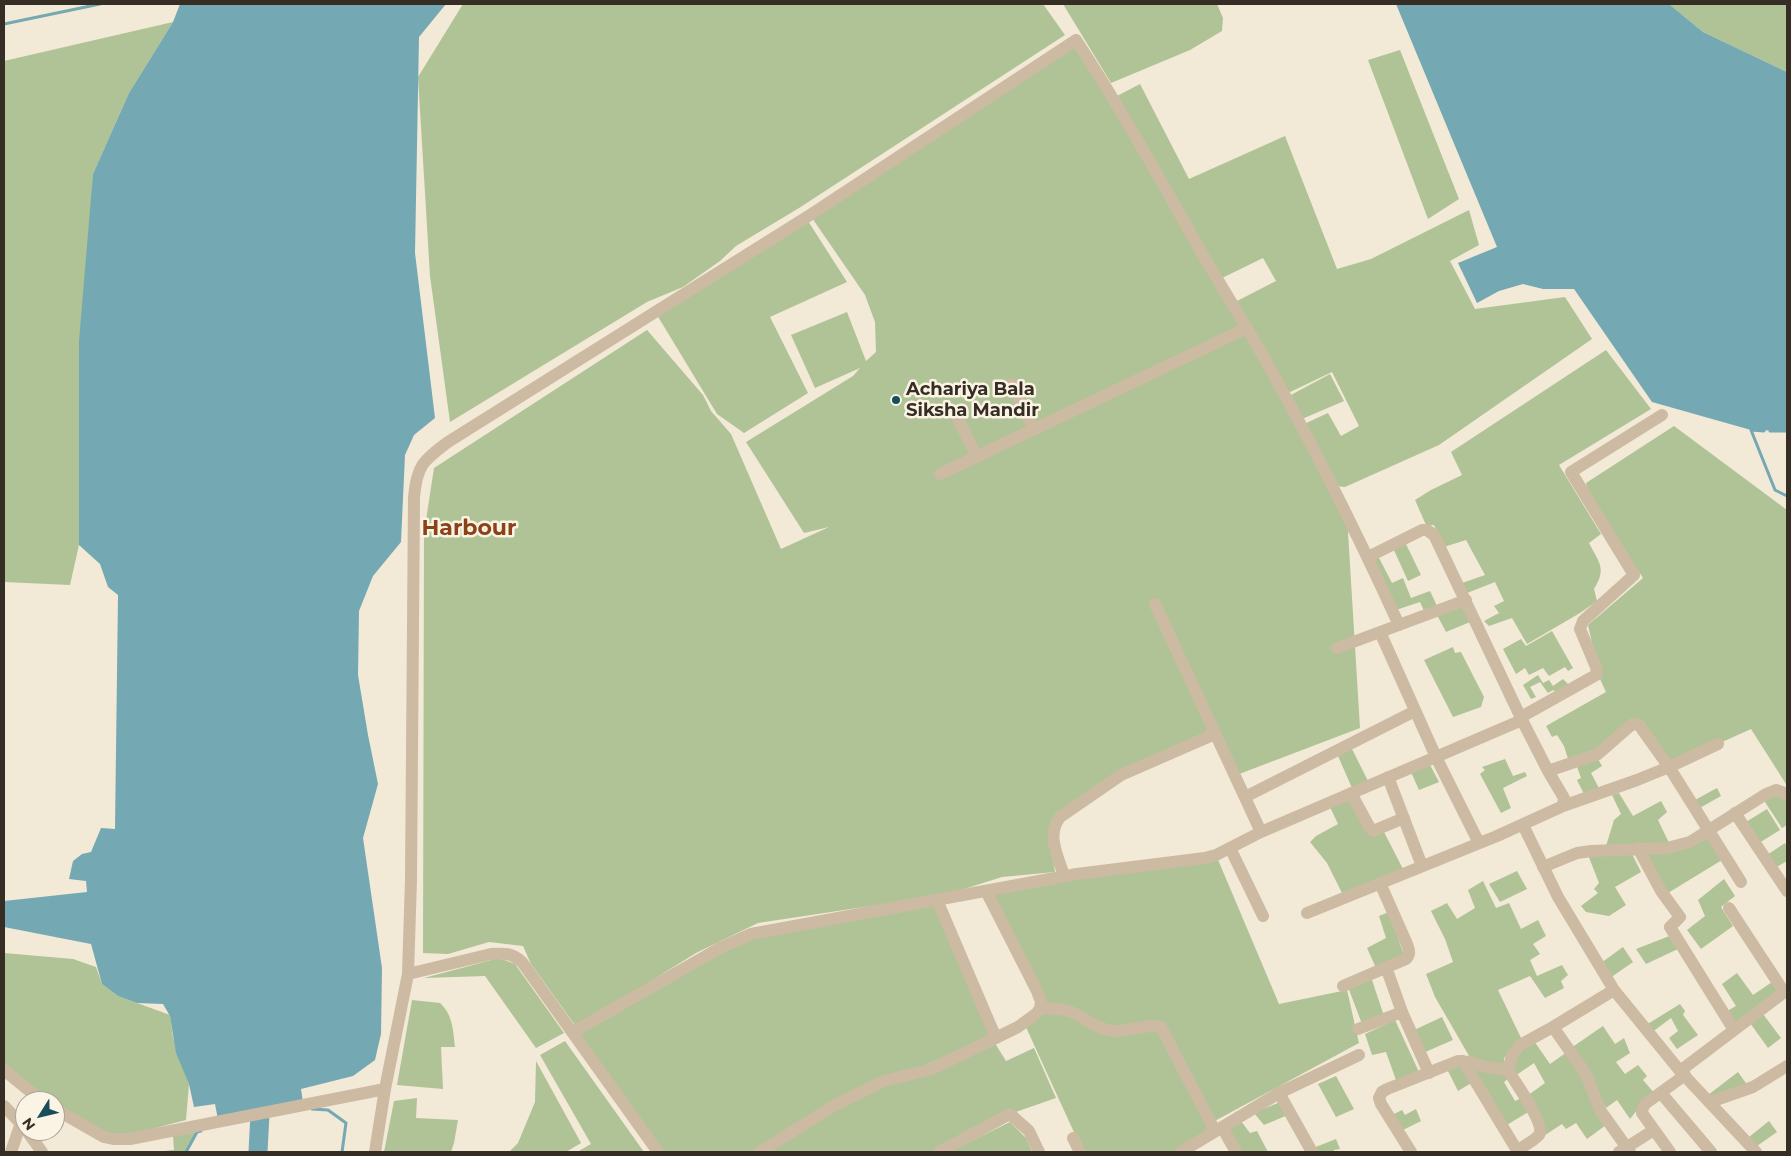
<!DOCTYPE html>
<style>
body{margin:0}
#map{position:relative;width:1791px;height:1156px;overflow:hidden;background:#f3e9d7;font-family:Montserrat,sans-serif}
canvas{display:block}
.frame{position:absolute;inset:0;border:5px solid #362d25;pointer-events:none}
.north{position:absolute;left:15px;top:1091px;width:50px;height:50px;box-sizing:border-box;background:#fbf3e4;border:1px solid #aca498;border-radius:50%;rotate:234deg;font-size:14px;font-weight:700;line-height:20px;text-align:center;color:#362d25}
.north::after{content:'';display:block;margin:auto;width:18px;height:22px;background:#184e5b;clip-path:polygon(50% 0,100% 100%,50% 72%,0 100%)}
</style>
<div id="map">
<canvas width="1791" height="1156"></canvas>
<div class="frame"></div>
<div class="north">N</div>
</div>
<script>
const context = document.querySelector('canvas').getContext('2d');
context.lineJoin = 'round';
function fill(path, color) {
  context.fillStyle = color;
  context.fill(path, 'evenodd');
}
function stroke(path, color, width, dash) {
  context.strokeStyle = color;
  context.lineWidth = width;
  context.lineCap = dash ? 'butt' : 'round';
  context.setLineDash(dash || []);
  context.stroke(path);
}
function write(font, color, halo, rows, align = 'center') {
  context.font = font + ' Montserrat,sans-serif';
  context.lineWidth = 5;
  context.setLineDash([]);
  context.textBaseline = 'middle';
  context.strokeStyle = halo;
  context.fillStyle = color;
  for (const [text, x, y, turn = 0] of rows) {
    context.save();
    context.translate(x, y);
    context.rotate((+turn || 0) * Math.PI / 180);
    context.textAlign = isNaN(turn) ? turn : align;
    if (halo) context.strokeText(text, 0, 0);
    context.fillText(text, 0, 0);
    context.restore();
  }
}
fill(new Path2D(`
 M463,4H1043L1065,35L799,208L736,246L720,261L683,287L647,302L450,422L430,276L418,77Z
 M1063,4H1217L1223,18L1222,31L1190,50L1111,83Z
 M1669,4H1787V72L1703,32Z
 M173,22L129,93L93,174L79,545L70,585L4,582V61Z
 M1076,40L1255,342L1347,516L1360,728L1234,776L1215,734L1121,775L1049,828L1055,872L1002,877L964,889L924,898L758,923L696,953L614,1004L575,1025L531,964L523,946L489,942L448,954L423,953L424,533L434,468L647,330L703,395L711,411L731,434L781,549L829,527L804,533L746,442L853,376L860,368L815,388L791,335L847,312L866,361L876,352L875,322L865,295L810,215Z
 M1400,50L1459,199L1428,219L1368,60Z
 M1140,84L1189,179L1285,136L1337,269L1371,259L1469,210L1479,245L1450,261L1475,309L1565,297L1592,339L1439,445L1345,487L1336,486L1304,424L1328,413L1341,436L1359,426L1332,372L1286,394L1235,302L1276,281L1263,258L1222,278L1117,96Z
 M808,221L847,282L770,317L808,393L744,433L717,414L657,315Z
 M1606,350L1651,409L1559,465L1601,534L1589,543C1599,563 1607,568 1594,589L1597,601L1580,613L1527,644L1512,618L1489,626L1484,621L1499,613L1494,606L1504,601L1495,582L1467,593L1462,583L1485,575L1466,540L1444,547L1434,525H1426L1415,500L1431,490L1462,475L1451,452Z
 M1330,374L1344,401L1302,419L1289,396Z
 M1674,426L1787,510L1786,784L1751,729L1669,766L1639,721L1604,747L1569,762L1564,746L1557,735L1552,737L1546,726L1606,692L1600,679L1588,625L1643,578L1589,497L1586,483Z
 M1405,542L1421,575L1408,581L1393,548Z
 M1378,556L1392,583L1403,578L1411,598L1430,591L1438,608L1425,613L1420,602L1396,610L1372,558Z
 M1463,605L1470,622L1446,632L1437,615Z
 M1552,631L1573,668L1568,671L1565,667L1549,676L1543,668L1529,675L1525,668L1516,674L1503,649L1521,639L1526,646Z
 M1453,647L1455,653L1461,652L1484,697L1481,707L1453,717L1424,660Z
 M1538,675L1543,683L1549,680L1553,686L1563,679L1569,685L1556,692L1553,690L1548,693L1540,682L1530,687L1536,697L1531,699L1523,685Z
 M1352,749L1368,781L1352,788L1338,756Z
 M1597,757L1602,766L1591,773L1600,790L1585,796L1577,780L1581,778L1576,764Z
 M1505,759L1513,776L1525,772L1527,776L1503,788L1511,808L1501,813L1480,774L1485,770L1482,767Z
 M1429,763L1439,782L1419,790L1410,770Z
 M1717,788L1721,796L1698,809L1693,801Z
 M1619,793L1633,816L1661,801L1667,812L1658,820L1670,845L1606,846L1614,820L1621,814L1612,795Z
 M1350,795L1370,835L1383,830L1404,871L1343,895L1327,863L1310,842L1316,836L1338,824L1330,807Z
 M1772,795L1787,799V825L1782,828L1763,799Z
 M1767,809L1780,830L1759,843L1746,822Z
 M1707,836L1722,860L1668,893L1645,852Z
 M1785,843L1787,847V861L1775,868L1767,855Z
 M1632,854L1641,872L1615,887L1626,905L1609,916L1586,912L1581,906L1598,893L1594,889L1599,883L1588,855Z
 M1216,855L1279,1004L1347,990L1359,1043L1211,1123L1215,1131L1181,1152H1083L1025,1025L1045,1004L986,891Z
 M1517,871L1527,889L1500,902L1489,884Z
 M1724,879L1735,896L1721,907L1733,926L1701,949L1687,930L1705,916L1698,900Z
 M1483,881L1496,908L1509,903L1521,929L1538,920L1546,936L1533,944L1540,954L1530,960L1537,976L1562,965L1568,975L1561,981L1564,988L1545,998L1530,976L1498,990L1522,1040L1504,1058V1066L1472,1061L1435,997L1426,974L1453,962L1445,939L1431,911L1447,903L1457,919L1475,908L1468,890Z
 M937,900L992,1036L921,1067L993,1040L1006,1061L1034,1048L1056,1098L1010,1114L939,1152H658L573,1032L751,934Z
 M1389,912L1404,955L1376,968L1367,948L1386,938L1379,916Z
 M1672,935L1680,948L1646,964L1636,949Z
 M1623,947L1633,962L1610,978L1601,963Z
 M4,953L73,959L96,967L102,984L118,996L170,1015L173,1037L189,1084L186,1120L113,1139L55,1109V1101H43L4,1069Z
 M499,958L515,964L564,1033L536,1048L485,976L424,978Z
 M1737,973L1753,995L1772,982L1778,992L1735,1023L1727,1011L1736,1006L1722,984Z
 M1371,977L1384,1016L1362,1024L1348,987Z
 M412,1000L440,1003C453,1015 453,1030 455,1047H441L443,1089L397,1085Z
 M1680,1004L1685,1011L1683,1015L1698,1035L1677,1049L1669,1038L1678,1031L1671,1018L1651,1033L1646,1025Z
 M1763,1014L1781,1038L1768,1048L1750,1023Z
 M1442,1017L1453,1040L1423,1053L1412,1031Z
 M1395,1020L1419,1072L1396,1080L1386,1052L1372,1055L1365,1034Z
 M1603,1026L1615,1044L1624,1038L1630,1053L1616,1062L1625,1074L1638,1065L1647,1076L1643,1080L1655,1094L1641,1105L1630,1119L1617,1100L1606,1108L1571,1048Z
 M565,1041L644,1152H577L591,1144L540,1055Z
 M1534,1041L1550,1064L1567,1052L1587,1079L1606,1125L1587,1139L1576,1123L1566,1129L1562,1124L1542,1137L1527,1096L1545,1083L1534,1063L1515,1076C1510,1054 1517,1051 1534,1041Z
 M536,1061L581,1143L566,1152H509L518,1143L535,1102Z
 M1462,1063L1473,1082L1458,1091L1446,1067Z
 M1467,1064L1497,1071L1509,1078L1504,1082L1515,1101L1522,1098L1530,1111L1505,1126Z
 M1738,1072L1748,1086L1711,1099L1708,1095Z
 M1336,1076L1354,1109L1336,1117L1318,1084Z
 M417,1098L416,1118L458,1120L454,1143L451,1152H384L394,1101Z
 M1280,1102L1288,1115L1264,1125L1254,1113Z
 M1416,1109L1421,1121L1401,1131L1392,1115L1402,1110L1405,1115Z
 M1241,1121L1250,1133L1257,1131L1268,1152H1239L1225,1128Z
 M1769,1121L1777,1132L1757,1146L1749,1137Z
 M1010,1122L1026,1138L1032,1152H949Z
 M197,1132L186,1152H154L174,1150L173,1136Z
 M1336,1139L1340,1149L1334,1150V1152H1314L1313,1148Z`), '#afc396');
fill(new Path2D(`
 M180,4H446L419,37L415,253L435,418L414,435L405,455L401,542L373,576L359,611L358,675L368,735L378,784L363,838L382,968L381,1034L375,1060L353,1076L301,1089L304,1109L219,1125L215,1104L194,1107L189,1084L176,1053L170,1016L163,1004L137,1003L118,996L102,984L91,944L4,927V901L87,892L86,881L69,879L73,861L82,854L91,852L101,828L115,829L118,595L108,587L100,564L79,545V341L93,174L129,93L173,22Z
 M1396,4H1669L1703,32L1787,72V431L1751,430L1652,402L1574,289H1543L1523,284L1499,291L1477,303L1458,263L1497,247Z`), '#74a8b2');
stroke(new Path2D(`
 M4,24L100,4
 M1764,431L1751,430L1775,490L1787,496
 M1770,431H1787
 M312,1109L328,1110L346,1123L342,1152
 M186,1152L197,1132L201,1131`), '#74a8b2', 3);
stroke(new Path2D(`
 M258,1152L261,1094`), '#74a8b2', 19);
stroke(new Path2D(`
 M1012,384L1034,429
 M954,411L977,457
 M940,474L1247,328
 M1366,554L1369,556L1374,554L1422,530H1427L1434,535L1522,720L1548,771L1564,798L1563,806
 M1155,604L1261,832
 M1380,632L1436,757L1479,843
 M1337,648L1466,600
 M1521,717L1596,675L1597,673L1596,667L1580,629L1583,621L1634,575L1571,472L1662,415
 M1548,771L1598,754L1630,726L1633,724L1639,725L1669,767L1741,882
 M1388,777L1422,866
 M1351,793L1370,828L1373,831L1404,818
 M1245,797L1415,711
 M1735,813L1787,891
 M1523,825L1558,897L1614,990L1680,1071L1756,1152
 M1230,848L1263,916
 M1638,848L1661,891L1680,917L1670,927L1734,1030
 M1543,867L1577,853L1591,851L1667,848L1690,842L1766,794L1776,790L1787,794
 M1064,876C1058,856 1046,835 1060,817L1121,775L1215,734
 M937,900L996,1038
 M1729,908L1784,992
 M1307,913L1497,836L1563,806L1637,780L1669,767L1718,744
 M1386,967L1402,1012L1429,1073
 M408,974L491,954C504,953 512,953 522,962L658,1152
 M1343,986L1406,959C1411,954 1409,950 1407,944L1380,883
 M1040,1008C1050,1009 1062,1008 1071,1012C1089,1019 1092,1028 1114,1031C1128,1032 1151,1023 1161,1027L1215,1131
 M1553,1027L1586,1074L1600,1110L1630,1152
 M1358,1029L1402,1012
 M573,1032L720,948L751,934L1077,874L1205,858L1216,855L1261,832L1522,720
 M1463,1061L1518,1152
 M4,1070L42,1101
 M1680,1071L1787,990
 M1279,1093L1312,1152
 M1661,1093L1711,1152
 M1710,1102L1753,1087L1787,1066
 M4,1106L25,1128
 M55,1109L104,1137L113,1139H130L385,1089
 M1222,1127L1236,1152
 M27,1131L42,1152
 M1073,1138L1080,1152
 M1517,1151C1523,1146 1534,1141 1539,1135C1546,1124 1514,1081 1508,1070L1512,1055L1520,1045L1553,1027L1614,990
 M11,1152L21,1123
 M375,1152L385,1089L408,974L411,880L414,497C417,465 423,461 448,442L810,215L1076,40C1122,110 1162,183 1203,255C1220,284 1238,313 1255,342C1308,434 1355,529 1399,625
 M760,1152L835,1105L884,1081L932,1069L1018,1027L1037,1013L1040,1008L1041,1002L1037,991L986,891
 M939,1152L1010,1114L1029,1131L1039,1152
 M1181,1152L1279,1093L1359,1055
 M1411,1152L1381,1104L1379,1098L1382,1092L1387,1089L1458,1061L1469,1062L1486,1067L1508,1070
 M1619,1152L1654,1130
 M1670,1152L1642,1113V1110L1645,1104L1685,1075`), '#ccbaa2', 12);
for (const [x, y, r, color] of [
 [896,400,5,"#184e5b"]
]) {
  const dot = new Path2D();
  dot.arc(x, y, r, 0, 2 * Math.PI);
  context.fillStyle = color;
  context.fill(dot);
  stroke(dot, '#fbf3e4', 2);
}
write('bold 18px', '#362d25', '#fbf3e4', [
 ["Achariya Bala",906,390],
 ["Siksha Mandir",906,411]
], 'left');
write('bold 22px', '#8c4118', '#fbf3e4', [
 ["Harbour",469,529]
]);
</script>
